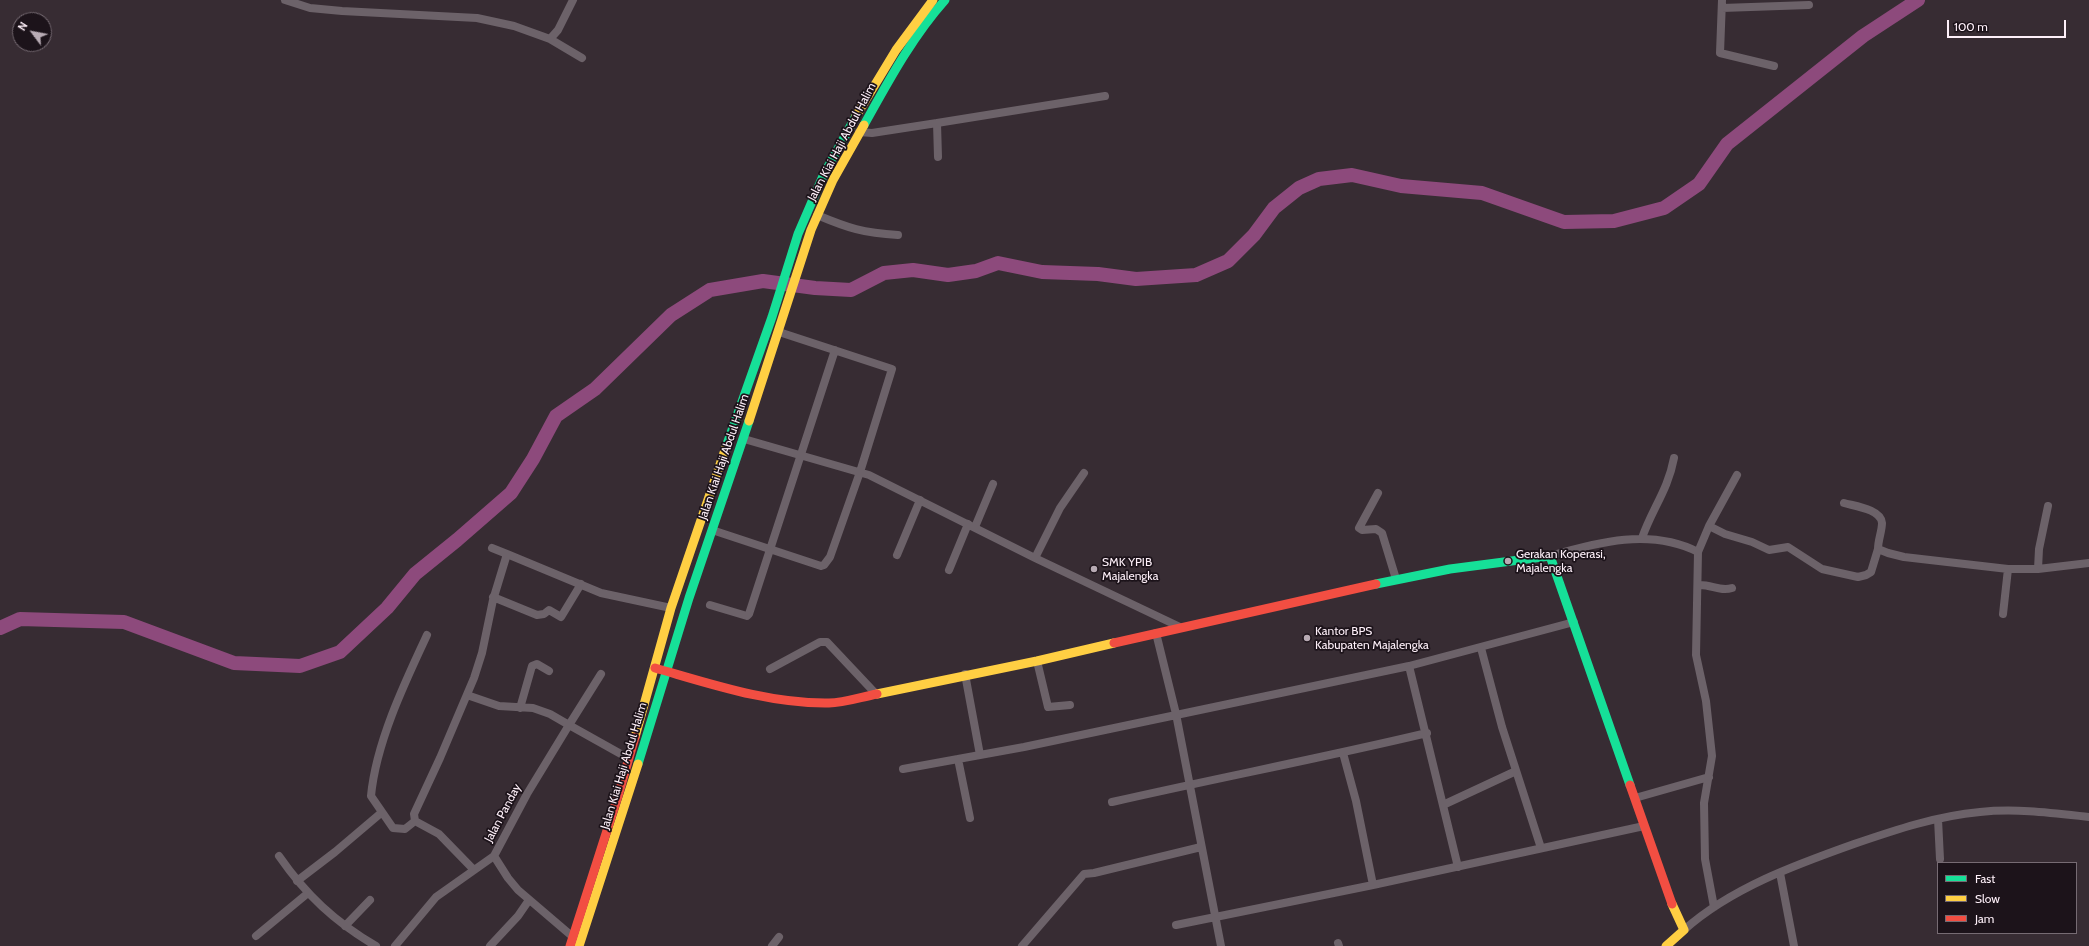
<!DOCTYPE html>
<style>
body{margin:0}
#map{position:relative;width:2089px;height:946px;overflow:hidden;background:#372c33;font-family:Cabin,sans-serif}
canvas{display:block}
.legend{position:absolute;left:1937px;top:862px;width:140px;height:72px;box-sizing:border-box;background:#1c131a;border:1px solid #766b73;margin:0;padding:5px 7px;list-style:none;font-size:12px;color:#fef0f9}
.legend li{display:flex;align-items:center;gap:8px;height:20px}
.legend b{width:20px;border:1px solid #766b73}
.north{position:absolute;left:12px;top:12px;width:40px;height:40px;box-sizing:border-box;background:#1c131a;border:1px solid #766b73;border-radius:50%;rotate:302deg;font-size:11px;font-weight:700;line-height:16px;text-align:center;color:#fef0f9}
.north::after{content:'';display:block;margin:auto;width:14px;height:18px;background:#b8abb4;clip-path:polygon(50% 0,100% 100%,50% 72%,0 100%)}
.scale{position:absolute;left:1947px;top:20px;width:119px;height:18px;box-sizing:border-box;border:2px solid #fef0f9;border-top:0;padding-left:5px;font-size:12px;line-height:14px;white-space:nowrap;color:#fef0f9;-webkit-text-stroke:3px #1c131a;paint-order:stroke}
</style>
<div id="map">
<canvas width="2089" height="946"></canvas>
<ul class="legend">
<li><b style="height:5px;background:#16e098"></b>Fast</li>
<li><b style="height:5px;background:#ffcf43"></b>Slow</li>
<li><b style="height:5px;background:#f24e42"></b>Jam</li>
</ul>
<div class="north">N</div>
<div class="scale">100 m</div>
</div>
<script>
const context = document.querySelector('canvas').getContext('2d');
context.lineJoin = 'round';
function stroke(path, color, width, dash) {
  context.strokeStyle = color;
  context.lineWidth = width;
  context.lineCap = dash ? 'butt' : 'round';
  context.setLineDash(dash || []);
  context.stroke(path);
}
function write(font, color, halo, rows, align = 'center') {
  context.font = font + ' Cabin,sans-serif';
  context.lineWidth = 3.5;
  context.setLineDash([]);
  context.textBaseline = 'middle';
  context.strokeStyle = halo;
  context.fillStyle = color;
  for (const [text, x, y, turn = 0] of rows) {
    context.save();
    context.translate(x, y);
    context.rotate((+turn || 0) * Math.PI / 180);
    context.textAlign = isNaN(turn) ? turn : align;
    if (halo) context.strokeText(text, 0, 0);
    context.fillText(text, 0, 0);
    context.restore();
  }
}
stroke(new Path2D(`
 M0,628L20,619L124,622L234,663L300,666L340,652L387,608L415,574L457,540L511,493L533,459L556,416L595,389L671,315L710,290L763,281L815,288L851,290L884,273L913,270L948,275L976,271L998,263L1042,272L1098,274L1136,279L1196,275L1228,261L1254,235L1274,208L1299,188L1319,179L1352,175L1401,186L1482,193L1564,222L1614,221L1664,208L1699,184L1727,144L1863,36L1918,0`), '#8d4a7c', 14);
stroke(new Path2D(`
 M285,0L310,8L342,11L477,18L514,26L550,39
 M573,0L558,30L550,39L582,58
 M1722,0L1720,53L1774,66
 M1722,8L1809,5
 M937,123L1105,96
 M859,132L872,133L937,123L938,157
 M817,215C848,228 863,233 898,235
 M744,439L869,475L1035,558L1180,627
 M1378,493L1359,528L1362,530L1376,529L1382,533L1396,579
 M1844,503C1854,506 1881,509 1882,523C1882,531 1878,540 1878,549L1888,553L1904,557L2008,569H2038L2089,563
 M1709,526L1725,534L1752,542L1769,550L1788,547L1822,569L1858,577L1866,575L1871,572L1878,549
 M975,527L993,484
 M712,530L821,566L824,565L830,557L860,472L892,369L779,332
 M1642,538C1652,509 1668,490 1674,458
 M1698,552L1709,526L1737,475
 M507,554L601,593L671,608
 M897,555L920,500
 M1550,556C1598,542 1651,528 1698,552L1696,655L1706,701L1712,756L1704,803L1705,859L1714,907
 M1035,558L1060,508L1084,473
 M2038,569L2039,549L2048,506
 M949,570L968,524
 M1698,585C1711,584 1720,592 1732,588
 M493,597L537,615L544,614L549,610L561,617L581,584
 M710,605L747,616L749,614L835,350
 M2003,614L2008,569
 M1156,633L1176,714L1221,946
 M1481,648L1502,727L1541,848
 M1037,661L1048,707L1070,705
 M1409,666L1458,867
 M770,669L820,642H827L876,694
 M965,674L980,755
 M467,695L499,706L533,708L550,714L569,725L601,674
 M520,708L532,666L537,664L549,671
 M1343,753L1356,801L1373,885
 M958,759L970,818
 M903,769L1024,747L1409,666L1574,622
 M1635,798L1709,777
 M1112,802C1217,778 1322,758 1427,733
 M1443,805L1516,771
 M1938,819L1940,859
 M415,821L405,829L393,828L371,796C376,743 404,684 427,635
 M279,856C306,895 335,922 376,946
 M494,856L508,878L518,890L573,937
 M474,870L439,834L415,821L414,814L440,758L474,678L482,653L493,600L507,554L492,548
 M1780,873L1794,946
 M297,881L335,852L381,813
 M1176,925L1373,885L1644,826
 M345,926L370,900
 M1684,930C1731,888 1795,865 1854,844C1895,830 1936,816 1980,812C2016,808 2053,813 2089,817
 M256,936L308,893
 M1338,943L1339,946
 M395,946L436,897L494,856L527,794L569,725L628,758
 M490,946L518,916L529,900
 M772,946L779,937
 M1022,946L1084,874L1094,873L1201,847`), '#6c6269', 8);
stroke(new Path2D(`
 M864,125C888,82 912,37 945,0
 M726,447L772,317L798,234L823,176L856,116
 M1376,584L1450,569L1550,556L1630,785
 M638,764L689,598L749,421`), '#16e098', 9);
stroke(new Path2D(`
 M856,116L896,50L933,0
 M749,421L811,230L833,180L864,125
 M877,694L1037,661L1114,643
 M635,737L671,608L726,447
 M579,946L638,764
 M1666,946L1684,930L1672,904`), '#ffcf43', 9);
stroke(new Path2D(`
 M1114,643L1376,584
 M655,668C711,684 770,704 829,703C844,703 861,697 877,694
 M1630,785L1672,904
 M570,946L618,796L635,737`), '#f24e42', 9);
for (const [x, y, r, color] of [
 [1508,561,4,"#b8abb4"],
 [1094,569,4,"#b8abb4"],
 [1307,638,4,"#b8abb4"]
]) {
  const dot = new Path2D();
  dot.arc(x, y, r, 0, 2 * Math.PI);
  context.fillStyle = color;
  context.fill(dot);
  stroke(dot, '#1c131a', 1.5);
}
write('12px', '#fef0f9', '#1c131a', [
 ["Jalan Kiai Haji Abdul Halim",842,142,-62],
 ["Jalan Kiai Haji Abdul Halim",724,457,-71],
 ["Jalan Kiai Haji Abdul Halim",624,766,-73],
 ["Jalan Panday",503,813,-62]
]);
write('12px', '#fef0f9', '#1c131a', [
 ["Gerakan Koperasi,",1516,554],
 ["Majalengka",1516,568],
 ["SMK YPIB",1102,562],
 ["Majalengka",1102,576],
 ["Kantor BPS",1315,631],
 ["Kabupaten Majalengka",1315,645]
], 'left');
</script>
